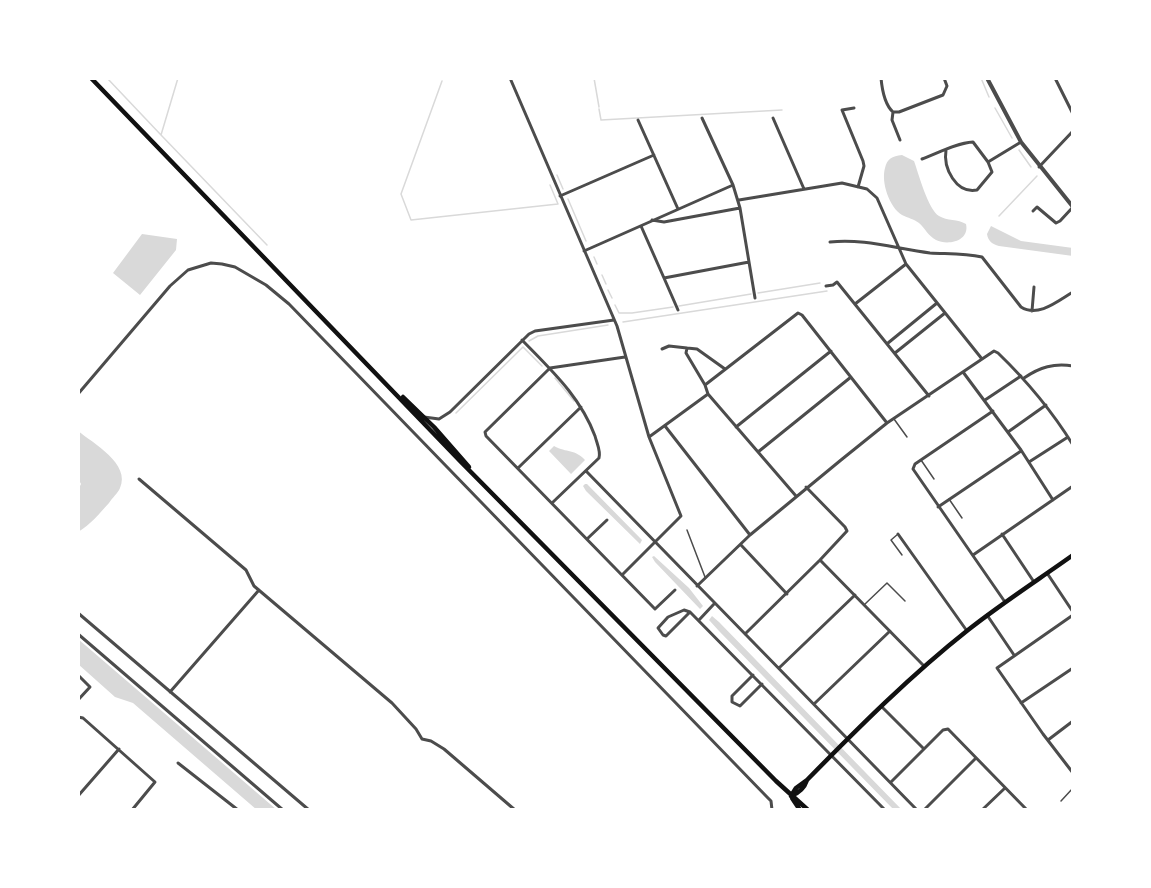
<!DOCTYPE html>
<style>
body{margin:0}
#map{position:relative;width:1151px;height:888px;overflow:hidden;background:#fff;font-family:Arial,sans-serif}
canvas{display:block}
.frame{position:absolute;inset:0;border:80px solid #fff;pointer-events:none}
</style>
<div id="map">
<canvas width="1151" height="888"></canvas>
<div class="frame"></div>
</div>
<script>
const context = document.querySelector('canvas').getContext('2d');
context.lineJoin = 'round';
function fill(path, color) {
  context.fillStyle = color;
  context.fill(path, 'evenodd');
}
function stroke(path, color, width, dash) {
  context.strokeStyle = color;
  context.lineWidth = width;
  context.lineCap = dash ? 'butt' : 'round';
  context.setLineDash(dash || []);
  context.stroke(path);
}
fill(new Path2D(`
 M902,155L914,161C919,175 928,209 939,216C947,221 958,219 966,224C970,241 948,246 936,240C928,236 925,228 919,223C914,219 908,218 902,215C889,207 881,182 885,168C887,159 892,156 902,155Z
 M991,226L1021,241L1073,248V256L999,246C992,244 988,241 987,234Z
 M142,234L177,239L176,250L140,295L113,273Z
 M78,431C93,443 131,464 120,488C118,493 112,498 109,503C99,514 91,524 78,532V490L81,484L78,478Z
 M554,446C567,453 575,449 585,460L571,474L549,451Z
 M585,484H587L642,540L640,544L586,491L583,486Z
 M654,556L689,588L703,606L700,609L655,562L652,557Z
 M712,616L719,622L902,810H894L719,631L709,620Z
 M78,639L277,810H257L133,703L115,697L78,664Z`), '#d9d9d9');
stroke(new Path2D(`
 M107,78L161,135L178,78
 M594,78L599,107
 M981,78L989,97
 M442,81L401,194L411,220L558,204L550,185
 M995,108L1012,138
 M599,109L601,120L782,110
 M161,135L267,245
 M1019,150L1031,167
 M557,175L563,189
 M568,199L586,241
 M999,216L1037,176
 M594,257L597,264
 M602,275L606,284
 M608,290L612,298
 M758,293L820,283
 M615,305L619,313H632L673,307
 M679,306L751,294
 M623,322L827,291
 M529,341L538,336L608,325
 M555,378L574,401
 M456,413L523,347L542,366`), '#d9d9d9', 1.5);
stroke(new Path2D(`
 M894,419L907,437
 M921,460L934,479
 M949,499L962,518
 M687,530L705,577
 M898,534L891,540L902,555
 M865,604L887,583L905,601
 M1061,801L1073,788`), '#4c4c4c', 1.5);
stroke(new Path2D(`
 M510,78L617,326L649,437L681,516L622,575
 M881,78C882,89 884,104 893,112L892,120L900,140
 M1055,78L1073,114
 M854,108L842,110L863,161L864,166L858,187
 M893,112H899L943,95L947,86L944,78
 M773,118L804,189
 M638,120L678,209
 M922,159C938,153 956,143 973,142L988,162L992,172L977,190C956,194 943,168 946,150
 M988,162L1021,142
 M1039,167L1073,131
 M560,196L654,155
 M739,200L842,183L867,189L877,198L906,264L982,359
 M740,208L755,298
 M1033,211L1037,207L1056,223L1060,221L1073,207
 M652,220L664,222L740,208L733,185L702,118
 M641,226L664,278L749,262
 M830,242C863,238 897,249 930,253C947,254 964,253 982,257L1021,307C1038,318 1058,301 1073,292
 M584,251L733,185
 M664,278L678,310
 M826,286L833,285L837,282L929,396
 M855,304L906,264
 M1032,311L1034,287
 M522,340C551,370 580,396 595,436C597,444 601,451 599,458L552,503
 M888,343L937,303
 M662,349L669,346L687,348
 M895,353L945,313
 M625,357L550,368L485,432L486,436L655,609L675,590
 M963,372L1021,450L1053,500
 M1024,378C1040,367 1054,363 1073,366
 M705,385L686,353L687,348L697,349L725,369
 M78,394L170,286L188,270L211,263L222,264L235,267L266,285L289,304L767,797L771,801L772,810
 M708,394L796,496
 M985,400L1021,376
 M993,411L915,464L913,469L1005,602
 M424,417L439,419L450,412L529,334L535,331L614,320
 M665,426L750,535
 M736,427L831,351
 M1008,432L1046,405
 M649,437L708,394L705,385L798,313L802,315L887,423
 M758,452L851,377
 M1029,462L1068,437
 M518,468L581,407
 M586,471L917,810
 M139,479L246,570L254,586L392,703L416,729L422,739L431,741L444,749L515,810
 M938,507L1021,451
 M898,534L967,631
 M1002,534L1034,582
 M587,539L607,520
 M741,545L787,594
 M973,555L1073,486
 M820,560L924,666
 M1047,573L1073,612
 M697,586L750,535L841,460L887,423L994,351L998,353C1027,381 1052,411 1073,445
 M684,610L690,612L666,636L663,635L658,628L668,617Z
 M690,612L885,810
 M78,613L309,810
 M987,615L1014,655
 M1073,615L997,668L1043,734L1073,773
 M699,620L714,604
 M78,634L283,810
 M745,634L820,560L847,531L845,527L806,487
 M779,668L855,595
 M78,675L90,687L78,700
 M753,675L732,696V702L740,706L762,684
 M170,692L259,590
 M1021,703L1073,668
 M814,704L890,631
 M882,707L923,748
 M78,717L83,718L155,782L132,810
 M1048,740L1073,721
 M178,763L238,810
 M891,782L943,730L948,729L1027,810
 M78,796L119,749
 M924,810L976,758
 M982,810L1005,788`), '#4c4c4c', 3);
stroke(new Path2D(`
 M987,78L1021,142L1073,207`), '#4c4c4c', 4);
stroke(new Path2D(`
 M91,78L461,462L776,781L808,810
 M403,397L434,427L469,467
 M791,796C799,793 804,789 807,780C858,728 911,675 968,630C1002,603 1038,580 1073,555
 M791,796L796,788L807,780
 M792,798L800,810`), '#111', 4.5);
</script>
